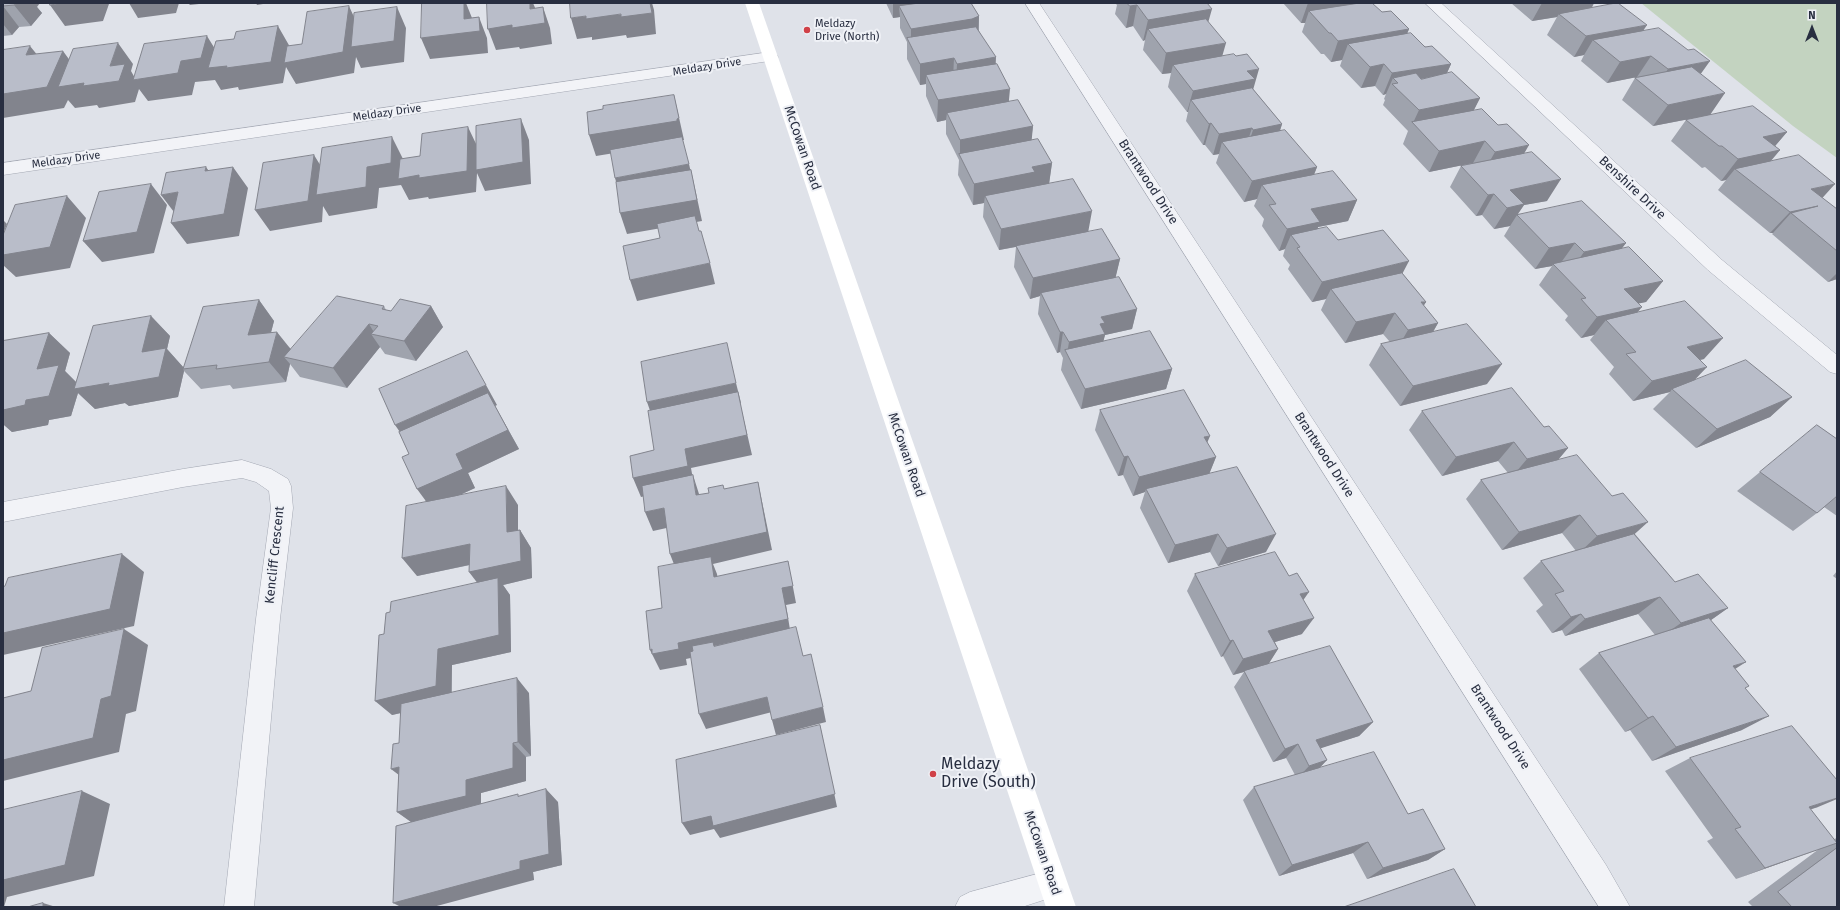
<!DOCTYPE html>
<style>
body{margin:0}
#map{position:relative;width:1840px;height:910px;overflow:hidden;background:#dfe2e9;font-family:"Fira Sans",sans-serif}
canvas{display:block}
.frame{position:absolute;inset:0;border:4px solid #282e40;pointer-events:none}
.north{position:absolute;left:1792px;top:8px;width:40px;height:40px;-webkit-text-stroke:3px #eff1f6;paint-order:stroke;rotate:0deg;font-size:11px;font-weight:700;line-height:16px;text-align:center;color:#282e40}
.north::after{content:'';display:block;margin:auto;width:14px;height:18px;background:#282e40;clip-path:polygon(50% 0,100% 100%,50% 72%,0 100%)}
</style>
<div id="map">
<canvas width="1840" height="910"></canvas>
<div class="frame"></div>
<div class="north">N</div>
</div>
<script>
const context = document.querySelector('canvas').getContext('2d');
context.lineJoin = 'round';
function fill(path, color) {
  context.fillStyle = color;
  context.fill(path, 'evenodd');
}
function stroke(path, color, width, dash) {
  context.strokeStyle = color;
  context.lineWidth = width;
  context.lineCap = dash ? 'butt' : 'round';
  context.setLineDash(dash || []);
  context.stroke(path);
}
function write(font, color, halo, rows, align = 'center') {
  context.font = font + ' "Fira Sans",sans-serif';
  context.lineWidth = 4;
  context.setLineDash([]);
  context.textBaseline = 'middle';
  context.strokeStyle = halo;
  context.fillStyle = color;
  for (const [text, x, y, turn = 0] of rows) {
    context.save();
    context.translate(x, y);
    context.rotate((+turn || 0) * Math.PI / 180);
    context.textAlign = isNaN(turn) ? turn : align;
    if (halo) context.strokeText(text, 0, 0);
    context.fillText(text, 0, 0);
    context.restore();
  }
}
fill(new Path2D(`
 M1641,3H1837V158L1793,126Z`), '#c3d3c0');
const minor = new Path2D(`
 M1025,3H1039L1606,865L1630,907H1599Z
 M1425,3H1441L1722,260L1837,355V374L1830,372L1708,270Z
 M770,52L776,54L778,57L776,60L3,175V163Z
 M242,460L271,469L288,479L291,486L293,508L280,619L254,907H224L256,619L271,508L269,491L256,482L242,478L183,487L3,522V502L183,469Z
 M1052,870L1062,874L1066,884L1062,894L1022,907H955L960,897L970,892Z`);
stroke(minor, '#a4a8b3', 1);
fill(minor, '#f2f3f7');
fill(new Path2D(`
 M745,3H759L1076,907H1046Z`), '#fff');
fill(new Path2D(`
 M3,3L37,7L42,13L31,26L19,27L12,35L3,36Z
 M886,3H971L979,16V31L996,64L1009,101L1033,126L1031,140L1052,163L1049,184L1089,232L1120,259L1115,278L1137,309L1132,329L1105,335L1103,341L1172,369L1166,389L1081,409L1061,370L1063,358L1060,352L1057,353L1038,314L1040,296L1030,299L1014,267L1016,247L999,250L983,217L984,203L973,205L958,175L959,160L946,134V120L937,122L926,96V84L920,85L907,59V42L900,28V17L893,18Z
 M1115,3H1207L1208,23L1222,56L1253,89L1282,124L1280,131L1317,167L1314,175L1357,200L1348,221L1318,227V229L1403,274L1426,302L1423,305L1438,323L1433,332L1487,384L1400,406L1369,365L1381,344L1390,342L1383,334L1345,343L1321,310L1326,299L1312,302L1288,269L1290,265L1283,256L1285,249L1279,251L1262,226L1264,219L1254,206L1257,199L1244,202L1216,163L1219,154L1213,155L1205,145H1203L1186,121L1188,112H1187L1168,87L1171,73L1162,74L1143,50L1145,40L1143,41L1133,26L1126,28L1115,14L1117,5Z
 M1283,3H1357L1382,12L1409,29L1407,34L1451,64L1447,73L1480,98L1473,111L1524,153L1547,201L1524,205L1518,214L1626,243L1621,249L1663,281L1646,302L1638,303L1637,312L1704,359L1699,360L1695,380L1792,397L1770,417L1696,448L1653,409L1670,392L1633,401L1609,374L1614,367L1590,340L1594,335L1581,338L1565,320L1568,316L1539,285L1552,266L1535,269L1504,236L1510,226L1494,229L1482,215L1476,216L1450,187L1461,166L1473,163L1429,172L1403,144L1408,131L1383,105L1385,100L1384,99L1386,94L1383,95L1375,86L1361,88L1340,66L1342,60L1331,62L1324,54H1321L1302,32L1305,23H1301Z
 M1511,3H1594L1592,8L1643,31L1701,74L1710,115L1653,126L1622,100L1635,78H1638L1637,77L1607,83L1581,61L1584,55L1574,57L1547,35L1557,17L1532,21Z
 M1686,120L1787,132L1775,146L1780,150L1771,161L1822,198L1837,209V279L1828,282L1772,234L1773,233H1770L1718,190L1726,180L1721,181L1705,167L1702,168L1671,141Z
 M259,300L274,321L271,332L291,349L384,306L386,310L391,311L431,306L443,327L416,361L385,354L380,347L347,388L300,377L290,364L286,382L233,389L230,385L201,389L184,371L178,397L129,406L125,403L95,409L78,393L71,416L49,420L48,425L12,432L4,425H3V341L49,333L70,353L65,371L76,382L151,316L170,336L167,349L183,367Z
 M497,405L495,406L519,449L468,473L475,488L458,496L518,505V530H520L531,548L532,578L503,585L510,595L511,652L452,665V693H529L531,756L526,757V781L481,793V804L520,796L558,802L562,865L533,872L534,880L411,822L397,812L401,713L392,715L384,634L390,612L478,583L470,565L417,576L426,502L409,454L399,432Z
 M1100,410L1207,442L1216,457L1209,474L1266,552L1218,566L1210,552L1168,563L1140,508L1145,492L1133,496L1123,475L1118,476L1095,430Z
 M1422,411L1544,427L1568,448L1558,460L1635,534L1675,582L1728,608L1711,620L1735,669L1745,688L1742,730L1652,761L1630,730L1625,732L1579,669L1599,653L1655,635L1638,614L1565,636L1562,630L1552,633L1536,611L1543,605L1523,578L1541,561L1576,551L1562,533L1502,550L1466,499L1481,480L1508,473L1498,461L1442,476L1409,430Z
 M1817,425L1837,439V516L1824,507L1817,513L1793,531L1737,491Z
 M1837,571V579L1833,576Z
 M1195,574L1303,600L1302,634L1275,642L1278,649L1268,664L1373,722L1359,736L1320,748L1327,760L1319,768L1408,814L1445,849L1428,860L1367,879L1353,853L1279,876L1243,800L1254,787L1295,775L1286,758L1273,762L1234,687L1244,672L1233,675L1223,656L1221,657L1187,591Z
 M1690,758L1818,807L1810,809L1834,839L1837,838V907H1753L1748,902L1819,849L1736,879L1707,841L1713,838L1665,771Z`), '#9fa3ad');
fill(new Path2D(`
 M17,3H40L37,7L42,13L31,26L14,5Z
 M63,3H111V4H109L103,21L65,26L50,5Z
 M129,3H179L176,13L138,18Z
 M188,3H208L190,5Z
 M256,3H269L257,5Z
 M464,3H466L472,18L479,17L487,38L488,53L430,59L421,38L464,19Z
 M530,3H533L536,10L543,7L550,28L552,44L520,49L519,47L496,50L488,29L530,9Z
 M588,3H652L654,10L656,34L627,38L626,35L592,40V37L577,39L571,18L586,16L652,13Z
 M893,3H954L899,6L900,17L893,18Z
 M1308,3H1357L1353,14L1309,11L1305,23H1301Z
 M1542,3H1594L1589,12L1559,14L1557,17L1532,21Z
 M1137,5L1133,26L1126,28L1130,6Z
 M3,6L19,27L12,35L3,24Z
 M349,6L359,28L397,7L406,28L404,62L361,68L356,57L354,73L296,84L286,67L283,83L239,90L238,87L221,90L215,80L195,82L192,95L148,101L139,89L135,102L99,108L97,105L75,108L68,100L64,108L3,118V94L63,51L79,73L110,66L118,43L133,64L131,71L136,80L181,61L207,36L220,57L278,26L290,47L287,62Z
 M1212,9L1206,30L1148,29L1145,40L1143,41L1148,20Z
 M979,16L978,37L911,47V29Z
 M1647,25L1633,46L1593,40L1584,55L1574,57L1586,36Z
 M1409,29L1400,50L1348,44L1342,60L1331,62L1338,41Z
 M1226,43L1220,64L1173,65L1171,73L1162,74L1166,53Z
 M30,46L47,67L26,55Z
 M1651,56L1637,77L1607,83L1620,62Z
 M996,57L995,79L956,85L957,64Z
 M954,58L953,79L926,75V84L920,85V64Z
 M1710,61L1695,82L1653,91L1668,69Z
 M1384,64L1375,86L1361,88L1370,67Z
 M1451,64L1441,86L1398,83L1393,78L1386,94L1383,95L1392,73Z
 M1259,69L1253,90L1191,100L1188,112H1187L1193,91L1247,71Z
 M1010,89L1008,110L947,113L946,120L937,122L938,100Z
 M1725,93L1710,115L1653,126L1668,105Z
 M674,95L684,140H682V142L596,156L589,135Z
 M1480,98L1469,120L1413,123L1419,110Z
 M521,119L529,140L531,184L485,191L477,173L476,192L429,199L428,197L409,200L401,185L379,188L377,208L329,216L323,206L322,222L270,231L255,210L314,155L327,176L367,167L392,137L403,159L402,178L468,127L478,148Z
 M1211,123L1205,145H1203L1209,124Z
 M1282,124L1275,145L1246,151L1253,130Z
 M1033,126L1031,147L960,155V140Z
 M1252,128L1245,149L1222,142L1219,154L1213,155L1219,134Z
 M1787,132L1770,152L1780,150L1762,171L1735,169L1726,180L1721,181L1738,159L1763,137Z
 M1485,141L1473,163L1429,172L1439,151Z
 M1529,145L1517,166L1483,173L1495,152Z
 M1052,163L1049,184L985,196L984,203L973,205L974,184L1032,167Z
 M689,164L694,186L621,199L615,178Z
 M206,167L221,188L205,171Z
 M233,167L248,188L239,236L187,244L171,223Z
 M1317,167L1308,189L1262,185L1257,199L1244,202L1252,181Z
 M691,170L702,221L627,234L620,213Z
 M1561,179L1547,201L1524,205L1517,215L1510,226L1494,229L1507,208L1510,190Z
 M151,184L167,205L154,253L102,262L83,241Z
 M1835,184L1816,205L1811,189Z
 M178,192L177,216L161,195Z
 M1494,194L1482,215L1476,216L1488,195Z
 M67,196L86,218L70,268L16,277L3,265V255Z
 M1357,200L1348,221L1318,227L1312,243L1291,235L1285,249L1279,251L1287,229L1311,209Z
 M1818,206L1791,213L1773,233H1770L1790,212Z
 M1092,211L1088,233L999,250L1001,229Z
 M3,220L7,224L3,234Z
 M1575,243L1560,264H1553L1552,266L1535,269L1549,248Z
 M1626,243L1610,264L1569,273L1584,252Z
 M1120,259L1115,280L1041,293L1040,296L1030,299L1033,278Z
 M1409,261L1398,282L1331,289L1326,299L1312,302L1322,282Z
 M710,263L715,284L637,301L630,280Z
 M1837,273V279L1828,282Z
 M1663,281L1646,302L1608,310L1624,289Z
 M259,300L274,321L265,356L248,335Z
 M1421,302H1426L1414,322Z
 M431,306L443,327L416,361L404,341Z
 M1642,307L1625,327L1606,320L1594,335L1581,338L1597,317Z
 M1137,309L1132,329L1105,335L1100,355L1067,354L1069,342L1101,317Z
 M1395,313L1383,334L1345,343L1356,322Z
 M151,316L170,336L167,349L184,368L183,369L184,371L178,397L129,406L125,403L95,409L78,393L71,416L49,420L48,425L12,432L4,425H3V410L37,369L49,333L70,353L65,371L80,386L142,352Z
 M1438,323L1426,344L1396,351L1408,330Z
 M369,324L375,334H371L380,347L347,388L333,368Z
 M277,332L293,352L284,357L290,364L286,382L269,362Z
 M1060,332H1063L1060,352L1057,353Z
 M1723,338L1704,359L1668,367L1687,347Z
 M1502,364L1487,384L1400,406L1413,386Z
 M1707,367L1687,388L1672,389L1670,392L1633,401L1652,381Z
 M1172,369L1166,389L1081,409L1085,389Z
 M736,383L741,403H740L752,455L691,468L694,485L641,497L633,478L685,449L654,422L647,402Z
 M486,385L497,405L495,406L519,449L468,473L475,488L431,508L417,489L409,445L395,425Z
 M1792,397L1770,417L1696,448L1717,429Z
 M1210,436L1202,455L1204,437Z
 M1514,442L1498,461L1442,476L1456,457Z
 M1568,448L1551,468L1511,478L1527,459Z
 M1128,456L1123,475L1118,476L1124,457Z
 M1216,457L1208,477L1146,489L1145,492L1133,496L1139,477Z
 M693,475L699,494L702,514L696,495Z
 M758,482L772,550L713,564L717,574L720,595L677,572L670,554Z
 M506,486L518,505V550L507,532Z
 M664,508L671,527L653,531L645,512Z
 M1580,515L1562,533L1502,550L1519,532Z
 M1648,522L1628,540L1578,554L1597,536Z
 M520,530L531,548L532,578L503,585L510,595L511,652L452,665L451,701L392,715L375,701L438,649L482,589L469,572Z
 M1218,534L1210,552L1168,563L1175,545Z
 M1276,534L1266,552L1218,566L1227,548Z
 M470,544L483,562L417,576L402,558Z
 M122,554L144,572L134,626L3,655V633Z
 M788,561L796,603L786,605L791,636L686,659L687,665L660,670L650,650L678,643L782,588Z
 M1309,592L1297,609L1300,594Z
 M1660,597L1638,614L1565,636L1585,619Z
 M1728,608L1704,625L1658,639L1681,623Z
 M1581,614L1562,630L1552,633L1571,617Z
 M1314,618L1302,634L1258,647L1268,631Z
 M124,629L148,645L136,711L126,714L119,752L3,781V760L101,699Z
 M1233,640L1223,656L1221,657L1230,641Z
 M1278,649L1268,665L1233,675L1243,659Z
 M1746,662L1721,678L1733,666Z
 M517,678L529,693L531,756L518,742Z
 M767,697L772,712L706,729L699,714Z
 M823,707L826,722L776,735L772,720Z
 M1653,716L1630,730L1625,732L1648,718Z
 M1769,716L1742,730L1652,761L1676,747Z
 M1373,722L1359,736L1303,754L1316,740Z
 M820,725L837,807L720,838L714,829L690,835L682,823Z
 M513,743L526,757V781L481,793V808L414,824L397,812L466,780Z
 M1298,744L1286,758L1273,762L1285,749Z
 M1327,760L1314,774L1297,779L1309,766Z
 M399,767L408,782L391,769Z
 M546,789L558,802L562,865L533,872L534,880L433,907H401L393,903L520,861Z
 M82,791L110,804L94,876L7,897L4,907H3V880Z
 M1837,798V799L1818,807L1779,820L1809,807Z
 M1368,842L1353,853L1279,876L1292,865Z
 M1837,843L1806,854L1736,879L1765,868Z
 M1445,849L1428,860L1367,879L1383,868Z
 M43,903L56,907H43Z`), '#82848d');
const building = new Path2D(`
 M3,3H17L14,5L3,6Z
 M50,3H63L50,5Z
 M422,3H464V19L479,17L480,31L421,38Z
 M487,3H530V9L543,7L545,23L512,28V25L488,29Z
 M570,3H650L652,13L621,17V14L586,19V16L571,18Z
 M920,3H971L979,16L972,19L911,29L899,6Z
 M1127,3H1207L1212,9L1148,20L1137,5L1130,6Z
 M1360,3H1372L1382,12L1391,11L1409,29L1338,41L1331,33H1329L1309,11Z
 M1616,3H1618L1647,25L1586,36L1559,14Z
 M349,6L343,52L284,63L287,46L302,44L307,12Z
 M397,7L394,41L351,47L354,13Z
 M1206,19L1226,43L1166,53L1148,29Z
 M278,26L271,62L226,68L227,66L208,68L216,41L234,39L236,32Z
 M976,27L996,57L957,64L954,58L920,64L907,38Z
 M1659,28L1688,50L1694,49L1710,61L1668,69L1651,56L1620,62L1593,40Z
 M1411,33L1425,47L1432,46L1451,64L1392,73L1384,64L1370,67L1348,44Z
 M207,36L201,58L181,61L178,73L133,80L144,44Z
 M118,43L110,66L125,64L119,81L83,86L84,83L58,87L73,49Z
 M30,46L26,55L63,51L47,87L3,94V50Z
 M1234,54L1236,56L1247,54L1259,69L1247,71L1255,79L1193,91L1173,65Z
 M997,64L1010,89L938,100L926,75Z
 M1692,67L1725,93L1668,105L1635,78Z
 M1452,72L1480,98L1419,110L1392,84L1398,83L1393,78L1416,73L1421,79Z
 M1252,88L1282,124L1253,130L1252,128L1219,134L1211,123L1209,124L1191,100Z
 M674,95L679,118L677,119V121L589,135L587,112L603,109V106Z
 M1018,100L1033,126L960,140L947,113Z
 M1753,106L1787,132L1763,137L1780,150L1738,159L1722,146H1719L1686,120Z
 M1482,109L1498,125L1507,124L1529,145L1495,152L1485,141L1439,151L1412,122Z
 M521,119L523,162L476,170V126Z
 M468,127L467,171L419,178V175L398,179L400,159L420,156L422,134Z
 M1285,130L1317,167L1252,181L1222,142Z
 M392,137L391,163L367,167L366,187L316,195L322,148Z
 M682,137L689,164L615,178L610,150Z
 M1038,139L1052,163L1032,167L1035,172L974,184L959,154Z
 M1532,152L1561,179L1510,190L1524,204L1507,208L1494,194L1488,195L1461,166Z
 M314,155L308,201L255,210L263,163Z
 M1799,155L1835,184L1811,189L1837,209V251L1791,213L1818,206L1790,212L1735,169Z
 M206,167L205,171L233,167L224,214L171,223L178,192L161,195L166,173Z
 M691,170L697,200L620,213L616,182Z
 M1333,171L1357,200L1311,209L1320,222L1287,229L1269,205L1276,204L1262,185Z
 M1073,179L1092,211L1001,229L985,196Z
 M151,184L137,232L83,241L99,192Z
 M67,196L50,247L3,255V235L15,205Z
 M1582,201L1626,243L1584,252L1575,243L1549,248L1517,215Z
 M695,216L699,231H701L710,263L630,280L623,246L660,238L657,224Z
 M1327,227L1338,240L1383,230L1409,261L1322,282L1297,248L1300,247L1291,235Z
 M1102,229L1120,259L1033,278L1016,246Z
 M1629,247L1663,281L1624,289L1642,307L1597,317L1581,299L1586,298L1553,264Z
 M1402,273L1426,302H1421L1438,323L1408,330L1395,313L1356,322L1331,289Z
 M1119,277L1137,309L1101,317L1105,323L1100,324L1105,334L1069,342L1063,332H1060L1041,293Z
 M337,296L384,306L382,309L391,311L400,299L431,306L404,341L371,334L378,326L369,324L333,368L284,357Z
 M259,300L248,335L277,332L269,362L216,369L217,365L183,369L203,307Z
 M1685,301L1723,338L1687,347L1707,367L1652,381L1626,354L1636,352L1606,320Z
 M151,316L142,352L166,348L159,377L108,386L109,383L74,389L93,326Z
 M1467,324L1502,364L1413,386L1381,344Z
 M1150,331L1172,369L1085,389L1065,350Z
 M49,333L37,369L59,365L49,396L26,400L25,405L3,410V341Z
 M727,343L736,383L647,402L641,362Z
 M467,351L486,385L395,425L379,389Z
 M1746,360L1792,397L1717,429L1672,389Z
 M1512,388L1544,427L1549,426L1568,448L1527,459L1514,442L1456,457L1422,411Z
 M1184,390L1210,436L1204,437L1216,457L1139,477L1128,456L1124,457L1100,410Z
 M738,392L747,435L685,449L688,466L633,478L630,456L654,450L648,411Z
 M488,393L508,430L456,454L463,469L417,489L402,457L409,454L399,432Z
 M1817,425L1837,439V496L1817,513L1760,472Z
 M1577,455L1612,496L1623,493L1648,522L1597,536L1580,515L1519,532L1481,480Z
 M1237,467L1276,534L1227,548L1218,534L1175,545L1146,489Z
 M693,475L696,495L709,493L708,488L723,485L724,489L758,482L767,532L670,554L664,508L645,512L642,486Z
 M506,486L507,532L520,530L521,561L469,572L470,544L402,558L406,506Z
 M1634,534L1675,582L1698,574L1728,608L1681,623L1660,597L1585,619L1581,614L1571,617L1555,594L1564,591L1541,561Z
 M1275,552L1289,576L1297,573L1309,592L1300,594L1314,618L1268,631L1278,649L1243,659L1233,640L1230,641L1195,574Z
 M122,554L110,609L3,633V587L5,586L8,578Z
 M711,557L714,577L788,561L793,586L782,588L788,619L678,643L679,649L652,654V649L650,650L646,611L662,608L658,567Z
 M498,578L499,635L438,649L436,686L375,701L379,635L384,634L386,613L390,612L391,602Z
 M1709,618L1746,662L1733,666L1749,686L1745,688L1769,716L1676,747L1653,716L1648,718L1599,653Z
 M796,627L803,656L811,654L823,707L772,720L767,697L699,714L690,652L693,651L692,646L713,642L714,646Z
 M124,629L111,696L101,699L93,738L3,760V698L31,691L42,648Z
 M1330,646L1373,722L1316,740L1327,760L1309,766L1298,744L1285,749L1244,671Z
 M517,678L518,742L513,743V768L466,780V796L397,812L399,767L391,769L393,744L399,743L401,704Z
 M820,725L835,794L713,826L711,816L682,823L676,760Z
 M1792,726L1837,780V798L1809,807L1837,843L1765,868L1735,829L1741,827L1690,758Z
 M1374,752L1408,814L1423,809L1445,849L1383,868L1368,842L1292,865L1254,787Z
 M546,789L549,854L520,861V869L393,903L396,826L518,794V796Z
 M82,791L65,865L3,880V810Z
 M1837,848V907H1792L1778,892Z
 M1454,869L1476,907H1344Z
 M43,903V907H28Z`);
fill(building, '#b9bdc9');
stroke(building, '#82848d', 1);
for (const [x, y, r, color] of [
 [807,30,4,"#d04148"],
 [933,774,4,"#d04148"]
]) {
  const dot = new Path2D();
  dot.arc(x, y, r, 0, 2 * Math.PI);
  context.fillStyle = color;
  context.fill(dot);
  stroke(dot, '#eff1f6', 1.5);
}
write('11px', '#282e40', '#eff1f6', [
 ["Meldazy",815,24],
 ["Drive (North)",815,37]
], 'left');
write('11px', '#282e40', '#eff1f6', [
 ["Meldazy Drive",707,67,-9],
 ["Meldazy Drive",387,113,-8],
 ["Meldazy Drive",66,160,-8]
]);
write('13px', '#282e40', '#eff1f6', [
 ["McCowan Road",802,148,71],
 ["Brantwood Drive",1148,182,57],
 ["Benshire Drive",1632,188,43],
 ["McCowan Road",906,455,71],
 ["Brantwood Drive",1324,455,57],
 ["Kencliff Crescent",275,555,-84],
 ["Brantwood Drive",1500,727,57],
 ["McCowan Road",1042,853,71]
]);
write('16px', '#282e40', '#eff1f6', [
 ["Meldazy",941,765],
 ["Drive (South)",941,783]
], 'left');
</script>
